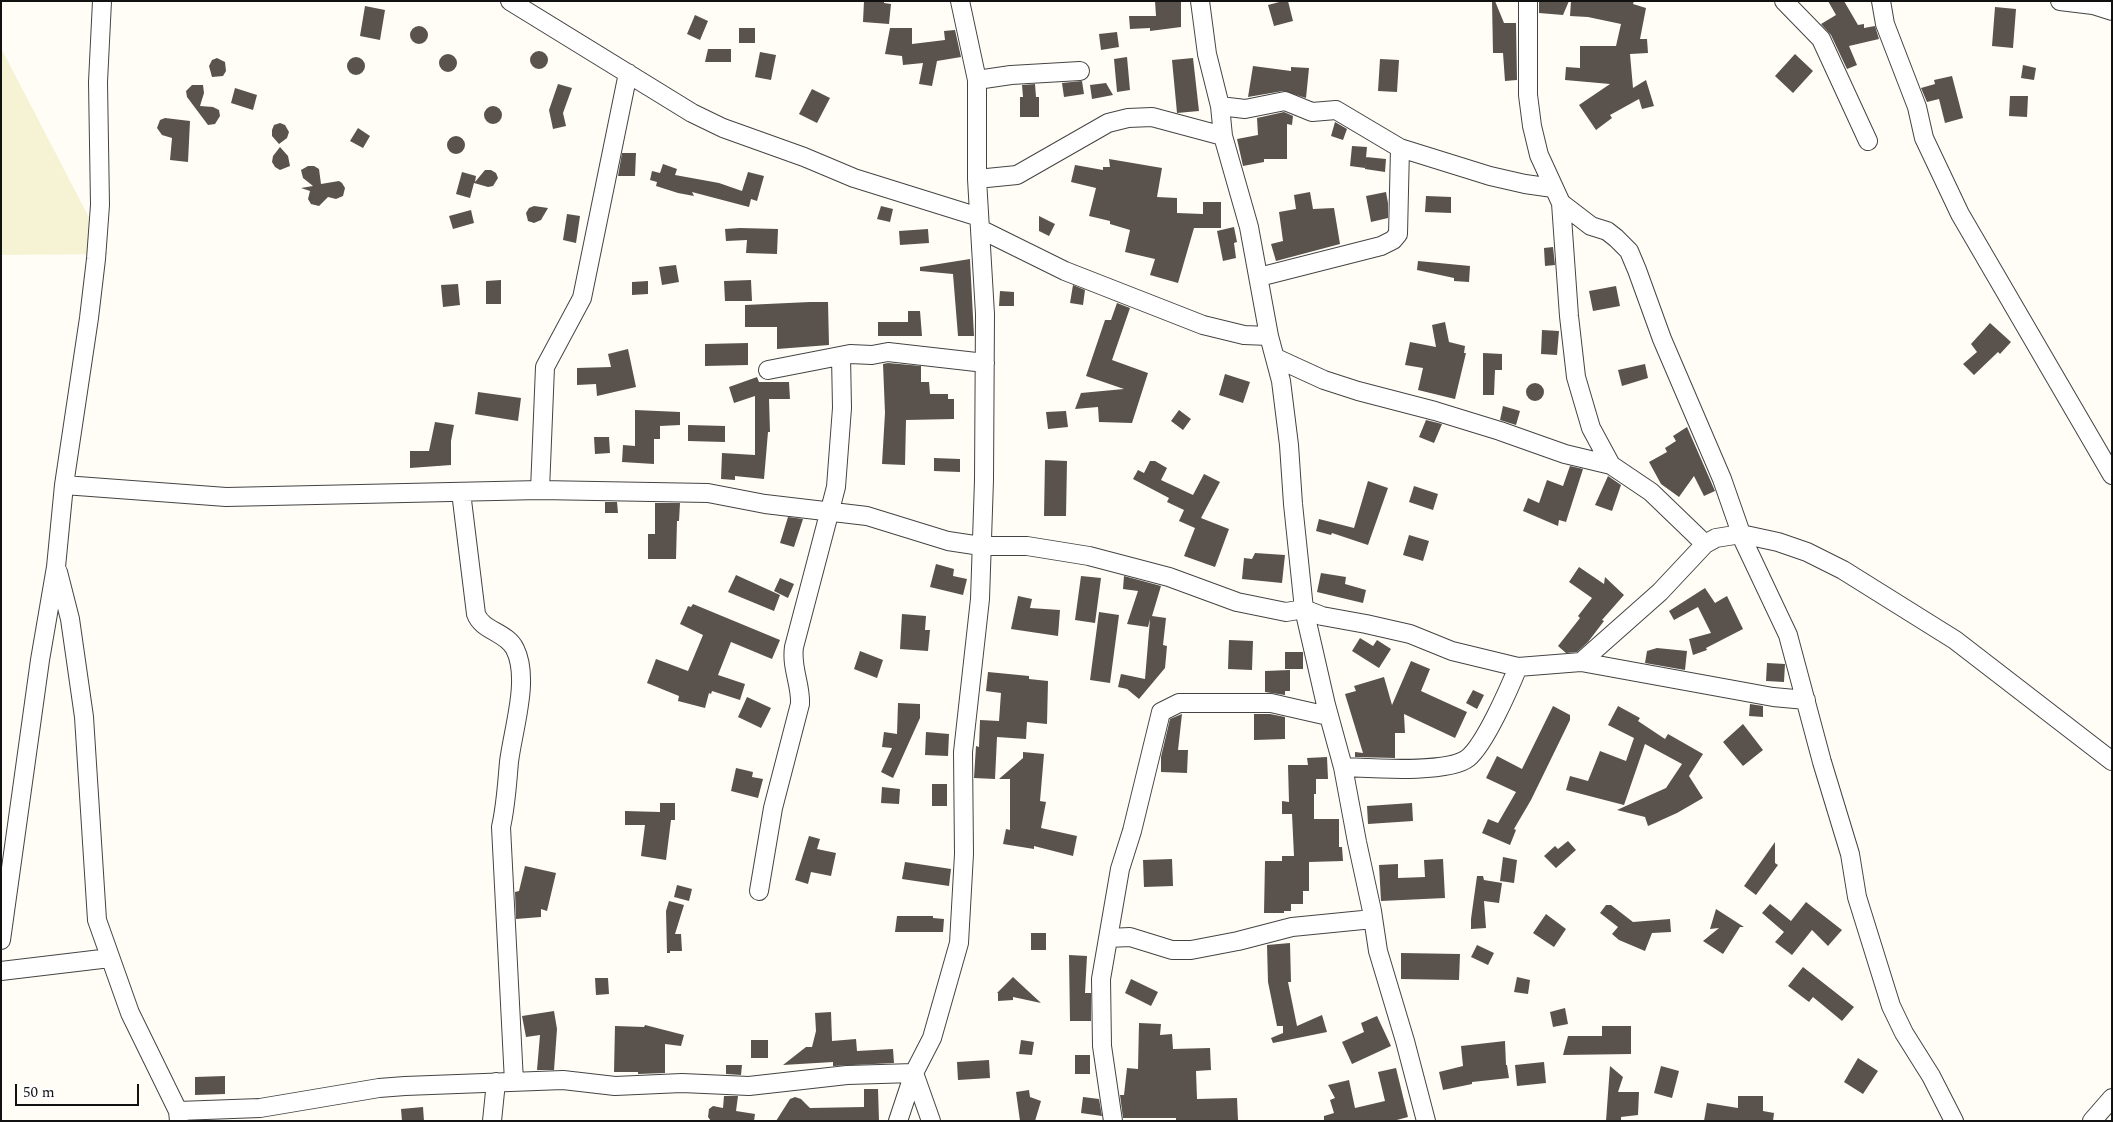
<!DOCTYPE html>
<style>
body{margin:0}
#map{position:relative;width:2113px;height:1122px;overflow:hidden;background:#fffdf5;font-family:Spectral,serif}
canvas{display:block}
.frame{position:absolute;inset:0;border:2px solid #111;pointer-events:none}
.scale{position:absolute;left:15px;top:1084px;width:124px;height:22px;box-sizing:border-box;border:2px solid #111;border-top:0;padding-left:6px;font-size:15px;line-height:18px;white-space:nowrap;color:#111;-webkit-text-stroke:4px #fff;paint-order:stroke}
</style>
<div id="map">
<canvas width="2113" height="1122"></canvas>
<div class="frame"></div>
<div class="scale">50 m</div>
</div>
<script>
const context = document.querySelector('canvas').getContext('2d');
context.lineJoin = 'round';
function fill(path, color) {
  context.fillStyle = color;
  context.fill(path, 'evenodd');
}
function stroke(path, color, width, dash) {
  context.strokeStyle = color;
  context.lineWidth = width;
  context.lineCap = dash ? 'butt' : 'round';
  context.setLineDash(dash || []);
  context.stroke(path);
}
fill(new Path2D(`
 M1,48L108,254L1,255Z`), '#f6f3d4');
fill(new Path2D(`
 M864,1H884V3L891,4L889,24L863,22Z
 M1155,1H1181V27L1150,31V28L1130,29L1129,16H1156Z
 M1283,1H1288L1293,21L1274,26L1268,5Z
 M1492,1H1495L1504,23H1516L1517,80L1505,81L1503,53H1493Z
 M1539,1H1569L1563,15L1539,13Z
 M1571,1H1634L1633,4L1646,8L1640,39H1647L1648,53L1630,54L1633,88L1646,80L1654,106L1642,109L1639,99L1610,115L1612,118L1596,130L1579,105L1610,84L1565,80L1566,67L1580,68V46H1616L1621,24L1588,17L1570,16Z
 M1828,1H1844L1858,25L1864,24V28L1875,26L1879,39L1849,46L1857,65L1847,69L1831,35L1821,24L1836,15Z
 M365,6L385,10L380,40L360,36Z
 M1995,7L2016,9L2013,48L1992,46Z
 M695,15L708,21L700,40L687,34Z
 M410 35a9 9 0 1 1 18 0a9 9 0 1 1-18 0Z
 M739,28H755V43H739Z
 M890,28H912V44L945,40L944,31L955,30L961,57L937,61L932,86L919,84L923,63L903,65L902,56L885,54Z
 M1117,32L1119,47L1101,50L1099,34Z
 M708,49H731V62H705Z
 M530 60a9 9 0 1 1 18 0a9 9 0 1 1-18 0Z
 M760,52L776,55L771,80L755,77Z
 M1795,54L1813,71L1793,93L1775,76Z
 M439 63a9 9 0 1 1 18 0a9 9 0 1 1-18 0Z
 M1127,57L1130,90L1117,92L1114,59Z
 M347 66a9 9 0 1 1 18 0a9 9 0 1 1-18 0Z
 M217,58L225,62L226,71L223,76L212,77L209,66L212,60Z
 M1193,58L1199,111L1177,113L1172,60Z
 M1380,59L1399,60L1397,92L1378,91Z
 M2023,65L2036,68L2034,80L2021,78Z
 M1253,66L1291,71V67L1309,68L1306,98L1283,91L1248,97Z
 M1952,76L1963,118L1945,123L1939,99L1927,102L1921,88L1935,84L1934,80Z
 M1082,81L1084,94L1064,97L1062,83Z
 M1106,83L1113,95L1092,99L1090,85Z
 M558,84L572,88L563,113L566,126L553,129L549,110Z
 M1035,84L1036,97H1039V117H1020V97H1023L1022,85Z
 M192,85H203L204,93L200,106L213,107L219,110L220,116L215,124L208,125L187,97L186,91Z
 M235,88L257,95L253,110L231,103Z
 M812,89L830,98L817,123L799,114Z
 M2010,96H2028L2027,117L2009,116Z
 M484 115a9 9 0 1 1 18 0a9 9 0 1 1-18 0Z
 M1284,112L1293,116L1292,125L1287,124V159H1264V162L1243,166L1237,139L1258,135L1257,118Z
 M165,118L190,121L188,162L170,160L172,138L162,135L157,128L160,120Z
 M1335,122L1347,129L1343,140L1331,136Z
 M280,123L285,125L289,132L287,138L279,144L272,136V130L274,125Z
 M358,128L370,136L363,148L350,141Z
 M447 145a9 9 0 1 1 18 0a9 9 0 1 1-18 0Z
 M1352,146L1367,147L1365,168L1350,166Z
 M280,147L288,156L290,166L280,170L275,167L272,162L273,156Z
 M622,153H636L635,176H618Z
 M1366,157L1386,159L1385,172L1365,169Z
 M1109,159L1162,168L1157,197L1177,198V213L1203,214V202H1221V228H1194L1178,283L1150,275L1155,259L1125,252L1130,230L1110,224V221L1089,216L1096,188L1071,182L1075,165L1103,170V167H1110Z
 M663,164L677,169L675,175L719,183L742,191L748,172L764,176L757,201L751,199L749,207L692,192L694,196L678,193L656,186L657,182L650,180L652,171L660,173Z
 M308,166H314L319,169L321,184L339,181L342,183L345,188L343,196L336,199L328,197L319,206L311,204L308,199L310,191L301,188L313,186L303,178L301,170Z
 M485,170H491L496,173L498,178L493,186L488,187L474,183L470,198L456,194L462,172L476,176L475,182Z
 M1310,192L1313,209L1334,208L1340,244L1276,261L1271,244L1283,241L1279,212L1296,209L1294,195Z
 M1386,192L1388,203V218L1371,222L1366,196Z
 M1426,196L1451,197V213L1425,212Z
 M534,206L548,208L541,220L534,223L528,221L526,213L529,208Z
 M881,206L893,209L890,222L877,219Z
 M471,210L474,223L453,229L449,216Z
 M567,214L580,216L576,243L563,240Z
 M1039,216L1055,224L1049,236L1039,231Z
 M1234,227L1237,242L1234,243L1236,258L1223,261L1217,231Z
 M740,228L778,229L777,254L746,253L747,240L726,241L725,229Z
 M928,229L929,243L900,245L899,231Z
 M1553,247L1555,265L1545,266L1544,248Z
 M970,259L974,336H958L953,274L920,271V267Z
 M1418,261L1470,266L1469,282L1454,281V278L1417,270Z
 M676,265L679,282L662,285L659,267Z
 M501,280V304H486V281Z
 M751,280L752,301H725L724,281Z
 M648,281V294L632,295V282Z
 M458,284L460,305L443,307L441,285Z
 M1073,285L1085,290L1083,305L1070,303Z
 M1616,286L1620,306L1593,311L1589,291Z
 M1000,291L1014,292V306H999Z
 M810,302H828L829,345L777,349V327H745V305Z
 M1117,303L1130,308L1112,360L1148,373L1132,423L1099,422L1098,407L1075,409L1081,393L1124,389L1086,376L1105,320H1111Z
 M908,311H920L922,336H878V322H908Z
 M1445,322L1449,342L1465,346L1464,353H1466L1455,399L1418,390L1423,368L1405,365L1410,342L1436,347L1432,325Z
 M1990,323L2011,342L2000,354L1998,352L1974,375L1963,364L1977,352L1971,344Z
 M1542,330L1559,331L1557,355L1541,354Z
 M748,343V365L705,366V344Z
 M628,349L636,387L597,396L596,384L577,385V368L611,367L608,354Z
 M1483,353L1502,354V370H1495L1494,395H1483Z
 M888,363L921,366V382H929L930,394H948V399H954V419L906,420L905,465L882,464L885,413L883,364Z
 M1645,364L1648,378L1622,386L1618,370Z
 M1225,374L1250,382L1243,403L1219,395Z
 M757,377L759,382H789L790,399H769L770,432H768L764,479L735,476V480L721,479L722,453L755,455V396L734,403L729,387Z
 M1526 392a9 9 0 1 1 18 0a9 9 0 1 1-18 0Z
 M478,392L521,398L518,421L475,414Z
 M1503,406L1520,411L1516,425L1500,420Z
 M635,410L680,412V425L660,426V439H654V464L622,462L623,445L635,446Z
 M1179,410L1191,419L1183,430L1171,421Z
 M1066,411L1068,427L1048,429L1046,412Z
 M1426,420L1442,424L1434,443L1419,437Z
 M435,422L454,425L451,441V465L410,468V451H429Z
 M688,425L725,426V442L688,441Z
 M1687,427L1715,491L1704,496L1694,476L1679,497L1661,484L1649,462L1667,452L1665,448L1676,441L1673,436Z
 M594,437H609L610,453L595,454Z
 M934,458L960,459V472L934,471Z
 M1045,460L1067,461L1066,516H1044Z
 M1150,461H1155L1167,468L1161,480L1193,495L1204,474L1220,482L1201,518L1229,529L1215,567L1184,556L1195,528L1179,521L1184,510L1167,502L1169,498L1133,479L1138,470L1144,473Z
 M1570,466L1583,469L1566,522L1559,520L1558,526L1523,511L1528,498L1539,503L1547,480L1563,486Z
 M1608,476L1621,485L1612,511L1595,505Z
 M1368,481L1388,488L1368,545L1332,533L1331,535L1316,531L1319,519L1354,528Z
 M1414,486L1438,494L1433,510L1409,502Z
 M605,502H617L618,513H605Z
 M655,503H680L679,521H677L676,559H648V534H655Z
 M788,517L803,519L794,547L780,543Z
 M1409,535L1429,541L1423,561L1403,555Z
 M1255,553L1285,555L1282,583L1242,579L1244,558L1252,559Z
 M936,564L954,569L953,576L967,579L963,595L930,587Z
 M1579,567L1604,584L1605,577L1624,595L1602,620L1604,621L1588,642L1577,652L1566,653L1558,646L1580,618L1578,616L1592,598L1569,582Z
 M1321,573L1346,577L1345,584L1366,590L1363,603L1317,592Z
 M736,575L780,595L774,611L728,592Z
 M1081,576L1101,578L1095,623L1075,620Z
 M1124,576L1161,586L1152,616L1166,618L1163,645L1167,646L1165,668L1139,699L1127,689L1118,687L1121,674L1145,679L1150,619L1148,627L1127,624L1138,591L1123,589Z
 M780,578L794,584L788,598L774,591Z
 M1705,588L1715,603L1727,596L1743,629L1706,648L1707,650L1693,655L1689,639L1711,633L1698,607L1674,620L1669,611Z
 M1018,596L1032,599L1030,608L1060,610L1058,636L1011,629Z
 M693,604L780,640L772,659L731,642L718,675L745,684L740,700L712,691L711,694L709,693L705,708L678,701L679,696L647,683L656,659L688,671L703,635L680,624L688,606L691,607Z
 M1099,612L1119,615L1110,683L1090,680Z
 M902,614L926,616L925,630H930L928,651L900,649Z
 M1360,638L1373,646L1377,640L1391,649L1379,668L1352,651Z
 M1229,640L1253,641L1252,670L1228,669Z
 M1657,648L1687,651L1685,670L1645,663L1647,651Z
 M860,651L883,660L877,678L854,669Z
 M1285,652H1303V669H1285Z
 M1411,661L1430,669L1421,691L1467,712L1455,738L1404,714L1405,733H1395V758L1355,757V752L1363,753L1345,694L1356,691L1354,686L1384,677L1392,705Z
 M1767,663L1785,664L1784,682L1766,681Z
 M1290,670V691H1285V695L1265,692V671Z
 M988,672L1029,676V679L1048,681L1047,724L1027,722L1026,739L997,737L995,779L974,778L976,746L979,747L980,720L999,721L1001,693L986,691Z
 M1473,690L1484,695L1477,709L1466,703Z
 M747,697L771,708L761,728L738,717Z
 M898,703L920,704V718L893,778L881,772L892,748L882,747L884,732L897,734Z
 M1750,704L1763,706V717L1749,716Z
 M1553,706L1570,715V720L1531,800L1514,829L1516,830L1510,845L1482,833L1488,819L1498,823L1516,792L1486,778L1497,756L1522,769Z
 M1618,706L1640,718L1638,721L1665,739L1668,734L1703,754L1689,776L1703,798L1677,813L1648,826L1645,817L1617,810L1666,788L1682,764L1645,744L1624,805L1566,790L1570,776L1588,781L1600,751L1626,761L1634,738L1608,725Z
 M1182,714L1178,750H1188L1187,773L1161,772V757L1170,719Z
 M1254,714H1270L1285,717V739L1254,740Z
 M1743,724L1763,750L1743,766L1723,742Z
 M926,732L949,734L948,756L925,755Z
 M1023,752L1044,754L1040,801L1046,802L1041,828L1077,836L1073,856L1034,846V849L1003,844L1006,829L1010,830V779H999L1023,758Z
 M1327,757L1328,779H1316V794H1314V819H1339V847H1342L1343,861L1309,862V891H1303V904H1291V911H1284V913H1264L1265,861H1282V856H1294L1292,814H1282V801L1289,802L1288,765H1308L1307,758Z
 M736,768L753,772L752,777L763,779L758,798L731,791Z
 M932,784H947V806H932Z
 M882,787L900,789L899,804L881,803Z
 M660,803H675V820H671L666,860L641,856L645,825H625V811L660,812Z
 M1412,803L1413,821L1368,824L1367,806Z
 M809,836L820,839L817,849L836,853L831,876L811,872L808,884L795,880Z
 M1568,841L1576,850L1556,868L1544,856L1555,846L1558,849Z
 M1775,842V863L1778,865L1756,895L1744,886Z
 M1503,857L1517,860L1514,883L1500,881Z
 M1172,859L1173,886L1144,887L1143,860Z
 M1443,859L1445,898L1381,901L1379,865L1398,864V878L1425,877L1424,860Z
 M905,862L951,869L949,886L902,879Z
 M525,866L556,873L547,911L541,909V917L516,919L515,892L519,891Z
 M1477,876H1483L1484,880L1502,883L1499,903L1484,901L1486,928L1471,929V919Z
 M677,885L692,889L689,901L674,897Z
 M669,901L684,905L675,934H681L682,951H670V953H667L666,911Z
 M1806,902L1842,930L1828,946L1812,930L1792,955L1775,942L1784,932L1762,913L1770,904L1791,921Z
 M1606,905H1611L1633,922L1670,919L1671,932L1652,933L1645,951L1619,940L1612,934L1618,927L1600,913Z
 M1716,909L1744,927H1740L1723,954L1703,941L1719,928L1710,929Z
 M1546,914L1566,929L1554,947L1533,933Z
 M897,916H933V918L944,919L943,932H895Z
 M1031,933H1046V950H1031Z
 M1290,943L1291,982H1288L1297,1026L1322,1015L1327,1032L1273,1043L1271,1038L1283,1033V1026H1277L1268,982L1267,945Z
 M1477,945L1494,953L1488,965L1471,957Z
 M1401,953L1460,954L1459,980L1401,979Z
 M1069,955L1087,956L1085,993H1091V1021H1070Z
 M1803,967L1854,1007L1842,1021L1813,997L1809,1002L1788,986Z
 M1014,976L1013,977L1041,1003L1013,997V1000L998,1001V993H997Z
 M1517,977L1530,980L1528,994L1514,992Z
 M595,978H608L609,994L596,995Z
 M1131,979L1158,992L1151,1006L1125,993Z
 M1565,1008L1568,1024L1553,1027L1550,1012Z
 M554,1011L557,1029L554,1070H537L540,1035L526,1037L522,1016Z
 M831,1012L832,1041L856,1039L857,1051L893,1049L894,1063L833,1066V1062L783,1065L806,1047H812L816,1031L815,1013Z
 M1377,1016L1391,1046L1352,1064L1342,1042L1364,1032L1361,1023Z
 M1139,1023L1161,1024L1160,1035L1172,1034L1173,1049L1210,1048L1211,1070L1196,1071L1197,1099L1237,1098L1238,1120L1176,1121V1118H1123L1120,1095H1124L1127,1068L1138,1069Z
 M645,1025L684,1035L681,1046L665,1044V1073L638,1074V1072H614L615,1026L644,1027Z
 M1602,1026H1631V1054L1563,1055L1568,1036H1602Z
 M751,1040H768V1058H751Z
 M1021,1040L1034,1042L1032,1055L1019,1054Z
 M1505,1041L1506,1065H1507L1509,1078L1472,1082V1084L1443,1090L1439,1072L1463,1066L1461,1046Z
 M1075,1055H1090V1074H1075Z
 M1858,1058L1878,1071L1863,1094L1844,1082Z
 M989,1060L990,1078L958,1080L957,1062Z
 M1544,1062L1546,1083L1517,1086L1515,1065Z
 M726,1065H742L741,1075L726,1074Z
 M1610,1066L1623,1077L1618,1092H1639L1638,1115L1621,1117V1121H1606Z
 M1661,1066L1679,1071L1672,1098L1654,1093Z
 M1396,1068L1408,1117L1393,1121H1324V1116L1334,1113L1330,1100L1335,1098L1328,1085L1349,1080L1355,1108L1385,1101L1378,1072Z
 M225,1076V1094L195,1095V1077Z
 M864,1089H878L879,1121H776L790,1099L795,1097L801,1099L810,1108L864,1107Z
 M1029,1090L1030,1097L1041,1101L1035,1121H1020L1016,1092Z
 M724,1096H738L736,1111L755,1114L754,1121H711L708,1117L709,1109L713,1106L723,1108Z
 M1738,1096H1763V1111L1774,1113L1773,1121H1704L1707,1103L1738,1108Z
 M1083,1097L1099,1099L1102,1116L1081,1113Z
 M423,1107L424,1121H402L401,1109Z`), '#5a524d');
const street = new Path2D(`
 M510,1L692,113L723,128L804,157L854,178L979,217
 M1200,1L1207,54L1220,106L1223,136L1249,227L1269,336L1281,381L1289,445L1293,504L1304,609L1326,705L1343,767L1357,842L1372,911L1378,951L1405,1041L1426,1121
 M1528,1V95L1532,126L1539,155L1561,203L1591,226L1607,231L1616,238L1629,251L1637,270L1662,339L1722,479L1744,542L1788,635L1822,762L1850,854L1857,897L1891,1006L1904,1033L1931,1076L1954,1121
 M1784,1L1821,39L1868,141
 M1881,1L1885,24L1917,107L1924,138L1960,214L2112,475
 M2060,1L2093,5L2112,11
 M977,80L1011,75L1080,71
 M1220,106L1245,109L1285,101L1312,112L1336,110L1400,148L1490,176L1525,184L1553,188
 M977,179L1017,175L1108,123L1128,118L1152,117L1223,136
 M1561,203L1569,316L1576,377L1591,428L1611,465
 M980,229L1065,271L1203,325L1244,335L1269,336
 M1259,277L1381,246L1393,240L1398,234L1400,148
 M1276,358L1324,380L1358,391L1435,411L1500,431L1565,454L1611,465L1651,492L1705,544L1716,538L1741,534L1778,542L1807,552L1843,570L1955,640L2112,761
 M768,370L850,354L872,355L888,352L985,363
 M64,485L226,497L540,490L708,493L765,504L867,516L948,541L981,546H1027L1089,556L1169,577L1237,602L1286,612L1304,609L1322,616L1366,624L1410,634L1452,651L1518,667L1581,662L1773,697L1806,700
 M540,490L545,367L582,298L628,73
 M461,492L476,614C482,631 507,632 515,649C530,679 513,729 509,762C507,784 506,805 501,827L514,1082
 M58,572L70,619L84,717L97,920L130,1013L178,1111L179,1121
 M1581,662L1660,592L1705,544
 M1343,767C1370,768 1448,774 1468,758C1485,744 1509,689 1518,667
 M759,891L773,808L800,704C801,684 791,668 794,647L836,487L842,408L841,356
 M1108,938L1130,937L1172,950H1191L1238,941L1292,927L1373,919
 M1,940L40,660L56,567L64,485L89,318L96,259L100,205L98,82L102,1
 M1,971L110,958
 M178,1111L260,1108L379,1088L405,1086L563,1080L615,1086L682,1083L749,1086L847,1075L914,1073L931,1121
 M492,1121L496,1082
 M898,1121L914,1073L932,1038L959,943L964,854L963,752L980,599L984,480L985,314L977,179V80L960,1
 M1113,1121L1102,1046L1101,979L1120,869L1132,831L1161,712L1179,703H1271L1328,716
 M2092,1121L2112,1098`);
stroke(street, '#444', 20);
stroke(street, '#fff', 18);
</script>
